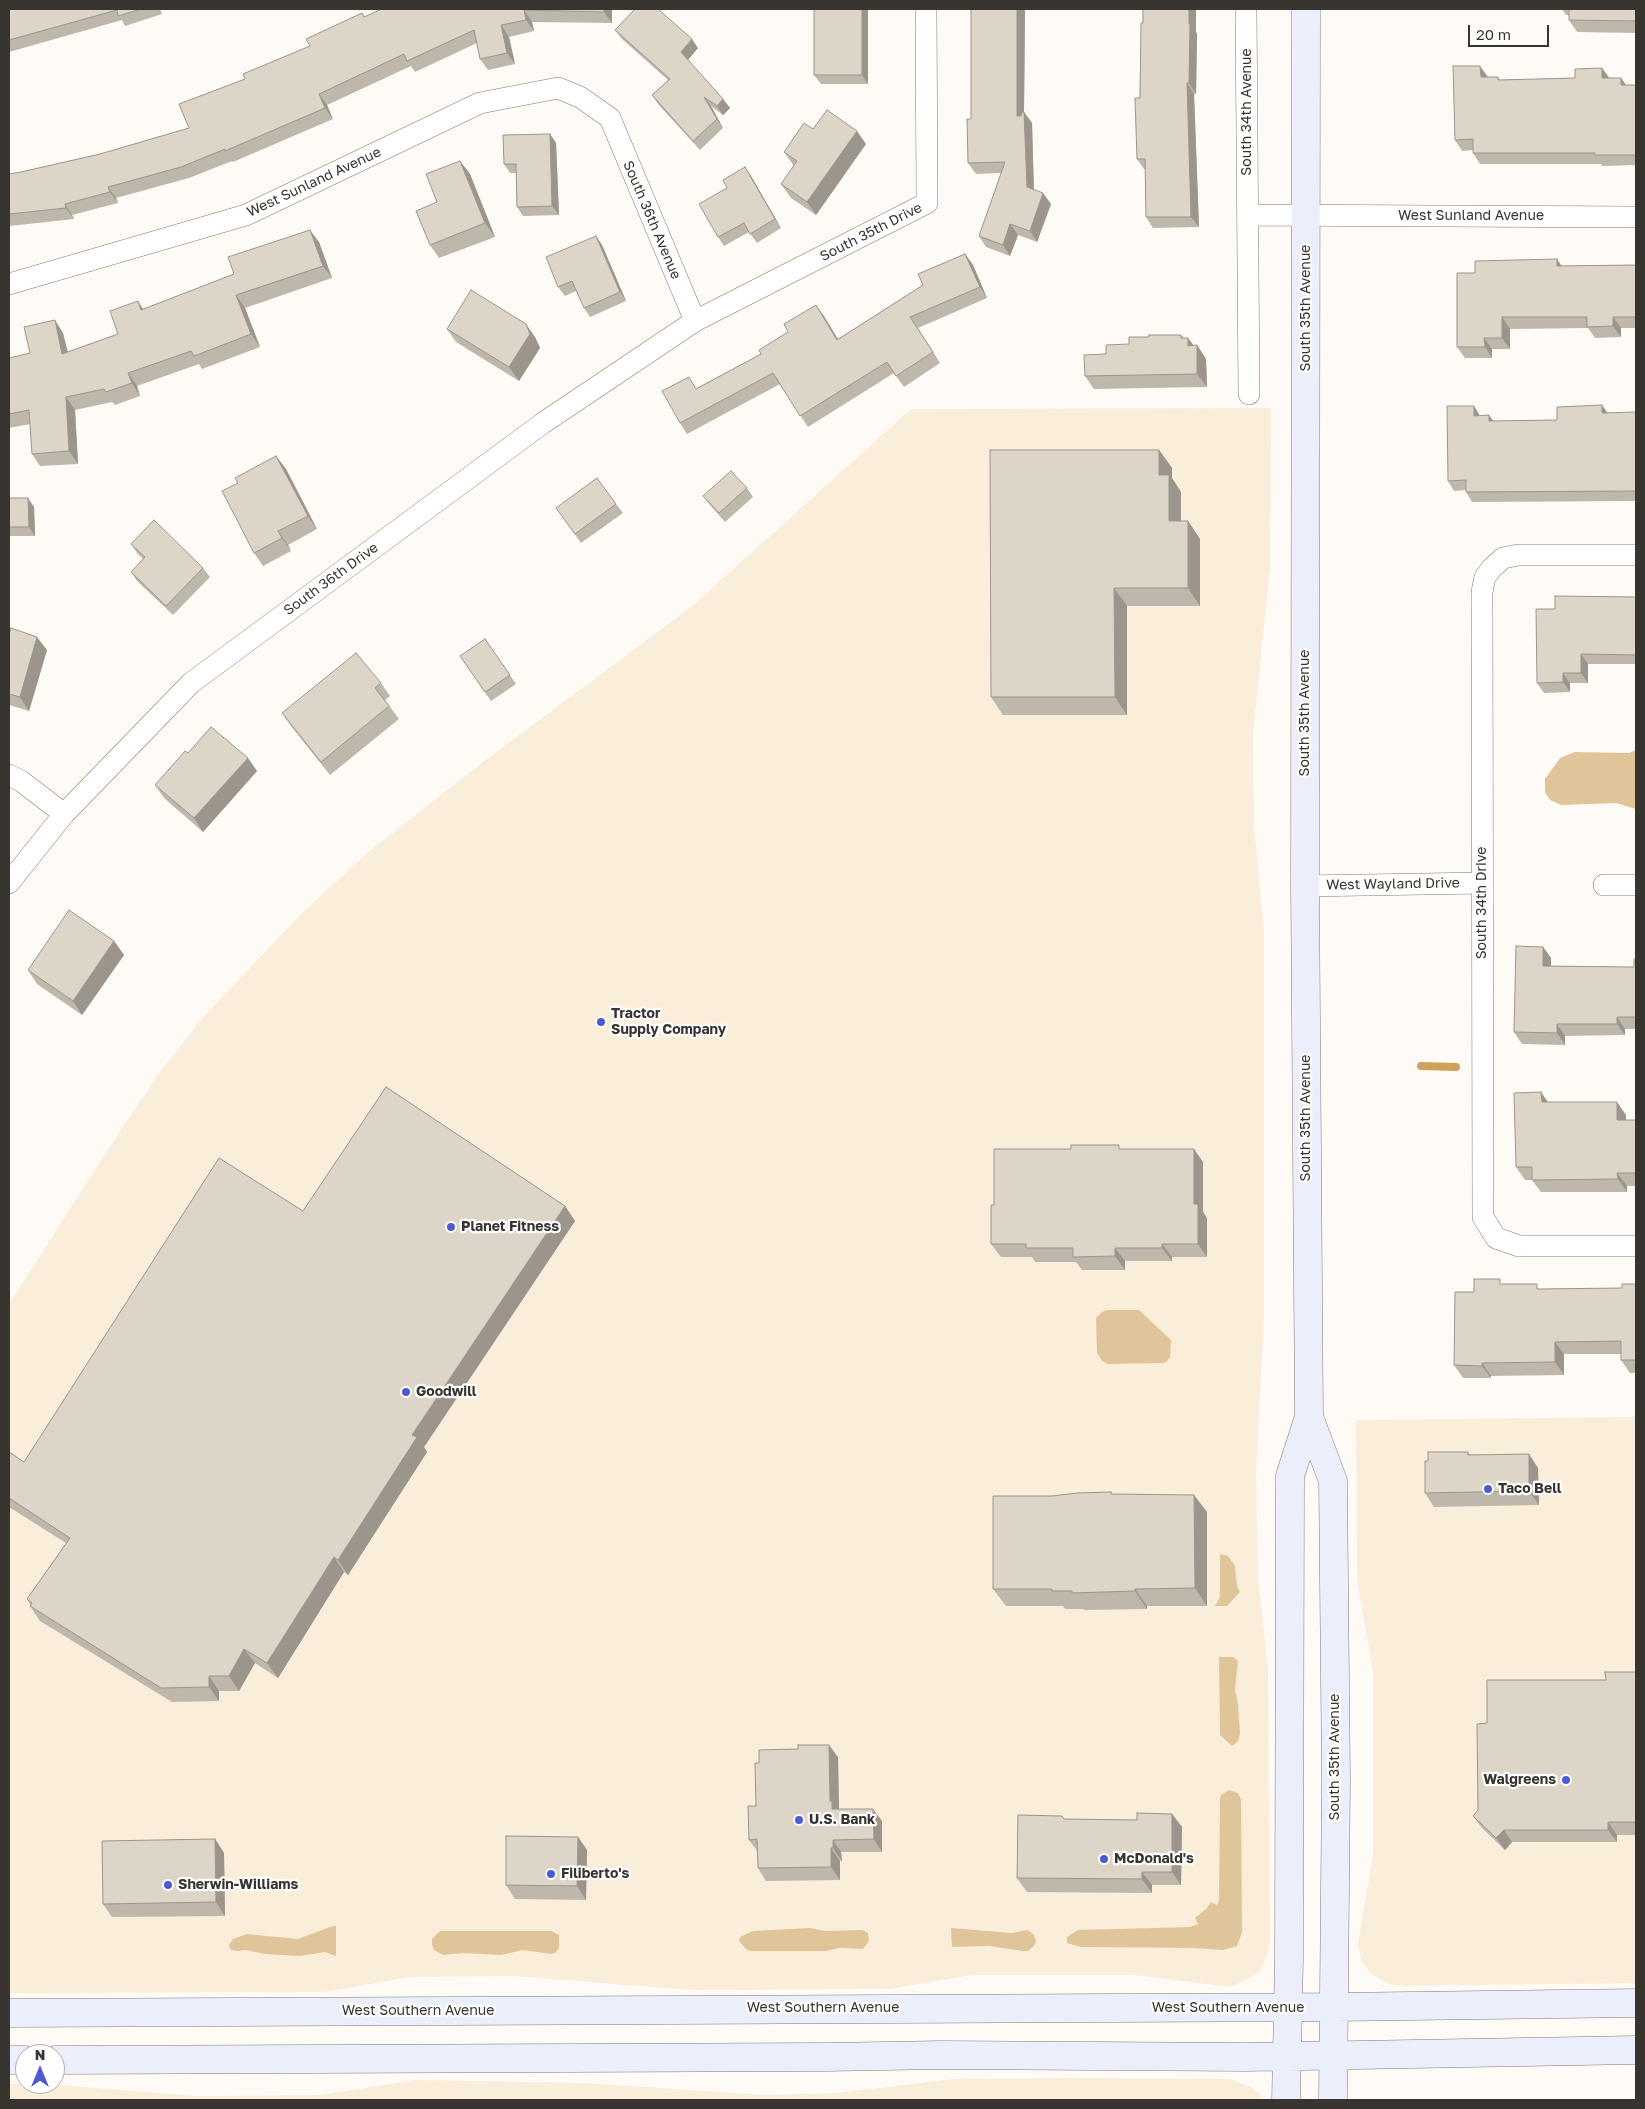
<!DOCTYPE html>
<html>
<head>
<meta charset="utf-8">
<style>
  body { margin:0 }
  #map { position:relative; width:1645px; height:2109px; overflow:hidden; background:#fefbf6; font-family:"Golos Text",sans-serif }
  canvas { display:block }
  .frame { position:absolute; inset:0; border:10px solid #383530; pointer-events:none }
  .north { position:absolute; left:15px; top:2044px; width:50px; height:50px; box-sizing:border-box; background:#fff; border:1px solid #afaeac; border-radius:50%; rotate:0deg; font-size:14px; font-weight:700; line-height:20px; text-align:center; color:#383530 }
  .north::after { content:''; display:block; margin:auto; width:18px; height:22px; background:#4e5ad0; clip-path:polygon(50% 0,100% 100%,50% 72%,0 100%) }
  .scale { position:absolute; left:1468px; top:25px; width:81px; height:22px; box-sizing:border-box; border:2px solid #383530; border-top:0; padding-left:6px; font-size:15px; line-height:18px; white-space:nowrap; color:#383530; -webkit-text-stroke:4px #fff; paint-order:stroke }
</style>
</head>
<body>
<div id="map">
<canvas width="1645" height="2109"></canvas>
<div class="frame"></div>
<div class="north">N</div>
<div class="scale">20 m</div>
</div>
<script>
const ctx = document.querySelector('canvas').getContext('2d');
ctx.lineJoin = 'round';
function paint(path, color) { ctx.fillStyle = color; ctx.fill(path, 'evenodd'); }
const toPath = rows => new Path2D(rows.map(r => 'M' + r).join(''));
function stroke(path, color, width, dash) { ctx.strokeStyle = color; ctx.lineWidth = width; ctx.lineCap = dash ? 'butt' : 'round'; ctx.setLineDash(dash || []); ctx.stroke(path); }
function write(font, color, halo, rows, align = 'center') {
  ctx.font = font + ' "Golos Text",sans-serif'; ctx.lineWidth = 4.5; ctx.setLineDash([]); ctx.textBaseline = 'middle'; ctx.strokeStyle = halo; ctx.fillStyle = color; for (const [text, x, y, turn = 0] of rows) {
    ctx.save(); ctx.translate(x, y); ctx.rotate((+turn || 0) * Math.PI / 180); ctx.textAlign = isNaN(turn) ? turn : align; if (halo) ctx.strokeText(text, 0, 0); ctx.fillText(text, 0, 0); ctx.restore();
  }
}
const built = toPath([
  [1271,408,1270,568,1253,734,1254,825,1264,932,1264,1317,1256,1474,1258,1576,1268,1670,1270,1940,1268,1954,1260,1971,1246,1980,1231,1987,1137,1975,972,1975,889,1989,691,1990,513,1976,409,1977,324,1992,9,1993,9,1304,122,1128,160,1072,205,1015,307,908,371,850,483,762,691,607,911,409],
  [1636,1417,1636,1983,1396,1986,1385,1982,1371,1974,1362,1962,1358,1944,1373,1855,1373,1672,1357,1580,1356,1420],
  [1071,2078,1230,2079,1252,2088,1261,2095,1262,2100,9,2100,9,2084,46,2084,198,2096,320,2095,417,2080,586,2083,764,2095,837,2093,953,2079]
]);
const green = toPath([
  [1636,750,1636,809,1616,803,1561,805,1550,800,1545,792,1545,779,1560,758,1575,752,1629,753],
  [1107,1310,1139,1310,1171,1340,1170,1357,1167,1361,1164,1363,1108,1364,1102,1361,1097,1353,1096,1318,1102,1312],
  [1220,1554,1228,1556,1235,1566,1237,1586,1240,1592,1227,1606,1215,1606,1220,1597],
  [1219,1657,1233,1657,1238,1661,1235,1690,1238,1704,1240,1734,1238,1741,1232,1746,1220,1735],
  [1229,1790,1238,1793,1241,1799,1242,1932,1237,1946,1223,1950,1193,1948,1081,1947,1067,1943,1067,1937,1078,1930,1190,1927,1198,1924,1195,1918,1206,1909,1211,1902,1217,1905,1219,1901,1220,1798,1221,1795],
  [336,1926,336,1956,325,1952,300,1956,265,1954,246,1950,237,1951,231,1950,229,1945,233,1939,247,1934,298,1939,330,1927],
  [810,1928,825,1931,862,1930,868,1933,869,1941,863,1949,839,1948,826,1951,752,1951,747,1950,739,1941,740,1937,753,1931],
  [951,1928,1012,1933,1028,1930,1034,1935,1036,1941,1034,1946,1028,1951,1023,1951,989,1946,952,1947],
  [440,1931,551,1931,559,1935,559,1948,555,1953,551,1954,523,1950,501,1955,463,1953,443,1955,434,1950,432,1945,432,1939]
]);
const stream = toPath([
  [1421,1066,1456,1067]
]);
const street = toPath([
  [1246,9,1249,394],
  [1248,215,1636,217],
  [9,284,246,215,480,103,558,88,580,97,610,118,695,321],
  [1636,555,1518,555,1503,558,1492,568,1485,577,1482,592,1483,1217,1496,1238,1519,1246,1636,1246],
  [9,775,21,781,64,814],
  [9,883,64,814,191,683,543,423,695,321,927,203,926,9],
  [1604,885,1636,885],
  [1305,886,1482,883]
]);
const secondary = toPath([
  [1309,1417,1333,1481,1336,1781,1333,2100],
  [9,2013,1335,2007,1636,2003],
  [9,2060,25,2060],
  [55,2060,827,2057,941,2055,1246,2057,1636,2050],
  [1286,2100,1289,1959,1290,1476,1309,1417,1305,886,1306,9]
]);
const wall = toPath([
  [9,9,160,9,162,14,125,26,122,20,9,52],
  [382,9,612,9,612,23,532,22,534,31,509,37,515,64,488,70,480,59,477,43,415,72,411,66,327,105,333,119,233,162,232,161,189,178,116,198,118,203,72,215,74,219,9,226,9,174,21,172,100,154,189,128,245,79,310,46,362,13,365,17],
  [814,9,868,9,868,84,821,84,814,75],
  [971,9,1025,9,1024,112,1032,123,1034,190,1051,204,1037,242,1018,235,1010,256,986,247,979,236,1001,173,976,174,968,163,971,119],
  [1143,9,1196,9,1196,32,1197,34,1196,94,1194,94,1199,227,1153,228,1146,217,1146,169,1144,169,1137,159],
  [1562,9,1636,9,1636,33,1577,32,1569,20,1569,15,1566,15],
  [615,30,698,48,688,60,723,99,730,108,723,115,711,106,723,128,700,150,658,104,652,95,668,80,622,39],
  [1602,68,1609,78,1621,78,1626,85,1636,85,1636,165,1602,166,1601,164,1480,164,1473,153,1473,150,1462,151,1455,140,1488,77,1498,77,1500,80,1575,78],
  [813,129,866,144,816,215,791,198,781,184,794,166,784,152],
  [550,134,556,143,559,215,523,216,517,207,516,173,510,173,504,164],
  [460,161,470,174,495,237,439,258,430,245,437,202],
  [751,176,781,228,757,243,749,232,724,246,718,237],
  [596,236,602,245,626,301,590,317,584,308,576,291,565,296,558,287],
  [319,242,332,278,245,308,260,347,202,369,199,364,137,386,140,396,115,405,112,402,75,410,78,464,40,466,32,454,30,424,9,428,9,358,30,353,63,333,68,352,118,334,138,301,143,309],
  [965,254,973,265,987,298,918,328,940,363,904,387,894,373,808,427,780,384,687,434,680,423,697,388,761,354,788,332,816,305,838,339,923,285],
  [1636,265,1636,328,1621,328,1621,337,1595,338,1588,328,1510,329,1510,349,1492,349,1492,358,1465,358,1457,347,1475,273,1561,266],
  [447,329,535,337,540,348,519,381,456,342],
  [1181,335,1183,338,1188,338,1194,346,1197,345,1206,359,1207,387,1094,389,1085,376,1106,354,1129,344,1149,337],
  [1474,406,1480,416,1493,421,1557,420,1607,413,1636,412,1636,501,1472,502,1466,492,1466,490,1454,491,1448,481],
  [1159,450,1172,468,1172,478,1181,492,1181,521,1188,521,1200,539,1200,606,1127,606,1127,715,1003,715,991,697],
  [276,456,286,469,317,529,288,545,291,551,263,566,254,553,238,483],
  [747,488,753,497,725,522,710,505,703,496],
  [9,498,34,507,35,536,9,536],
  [616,504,623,513,581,543,556,508],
  [131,544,203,568,210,577,173,615,137,581,131,572,143,559,137,553],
  [1636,597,1636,664,1588,664,1588,683,1570,683,1570,692,1544,693,1537,683,1555,609],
  [9,635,47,650,29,711,9,705],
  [485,639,516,684,491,701,460,656],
  [381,683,390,696,385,700,399,719,330,775,291,726,282,713],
  [188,753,257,771,203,832,164,798,155,785],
  [114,941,124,955,82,1015,37,984,28,970],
  [1543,947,1551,958,1551,966,1634,967,1636,959,1636,1029,1625,1029,1625,1035,1565,1036,1565,1045,1522,1044,1514,1032],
  [1548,1102,1626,1115,1626,1120,1636,1120,1636,1186,1627,1186,1627,1192,1541,1192,1532,1180,1525,1180,1516,1167],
  [1122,1149,1203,1162,1203,1212,1207,1218,1207,1257,1172,1257,1172,1261,1125,1261,1125,1270,1082,1270,1076,1262,1035,1262,1032,1257,1001,1257,991,1244,994,1205],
  [565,1206,575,1221,424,1447,427,1452,348,1575,344,1572,278,1678,255,1663,239,1691,219,1691,219,1701,172,1702,40,1621,30,1606,31,1605,27,1599,66,1543,9,1507,9,1452,24,1462,303,1211],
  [1503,1284,1540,1289,1622,1288,1636,1284,1636,1373,1630,1373,1621,1360,1621,1354,1564,1354,1564,1375,1491,1376,1491,1378,1463,1378,1454,1365,1474,1292],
  [1468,1452,1469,1454,1538,1468,1539,1505,1434,1507,1425,1493,1428,1461],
  [1112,1494,1207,1512,1207,1606,1147,1606,1147,1609,1084,1610,1083,1609,1065,1609,1063,1606,1006,1606,993,1589,1052,1496],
  [1636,1672,1636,1835,1617,1835,1617,1842,1512,1842,1505,1850,1482,1828,1473,1816,1478,1810,1487,1723,1606,1680],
  [838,1757,839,1809,882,1821,882,1852,841,1852,842,1861,840,1861,840,1880,766,1881,758,1868,758,1852,749,1840,756,1806,759,1763],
  [1172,1814,1182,1827,1181,1885,1152,1885,1152,1893,1027,1892,1017,1878,1065,1819,1137,1820],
  [578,1837,587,1850,586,1900,515,1899,506,1885],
  [215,1839,224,1853,225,1916,112,1917,103,1904]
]);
const shadedWall = toPath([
  [604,9,612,9,612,23,604,12],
  [862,9,868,9,868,84,862,75],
  [1017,9,1025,9,1024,112,1032,123,1034,198,1027,187,1017,116],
  [1189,9,1196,9,1196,32,1197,34,1196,94,1189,83],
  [524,10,532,22,534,31,526,20],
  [501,25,509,37,515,64,507,53],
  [692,39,698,48,687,61,681,52],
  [1480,66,1488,77,1488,88,1481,77],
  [1602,68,1610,79,1602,78],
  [1621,78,1628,88,1621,85],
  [1187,83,1194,94,1199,227,1191,217],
  [319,94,327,105,333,119,325,108],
  [704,97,711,106,723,128,717,119],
  [723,99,730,108,723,115,717,106],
  [857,131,866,144,816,215,807,202],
  [550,134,556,143,559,215,552,206],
  [460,161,470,174,495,237,485,223],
  [745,167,751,176,781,228,775,219],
  [108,187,116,198,118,203,110,192],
  [1043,193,1051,204,1037,242,1030,231],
  [65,204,72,215,74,219,66,208],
  [1010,224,1018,235,1010,256,1003,245],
  [310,230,319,242,332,278,323,266],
  [596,236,602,245,626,301,620,292],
  [965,254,973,265,987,298,980,287],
  [1557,259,1565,271,1557,266],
  [236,295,245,308,260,347,251,334],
  [138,301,146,314,141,310],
  [816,305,824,316,845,351,837,340],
  [1502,317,1510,329,1510,349,1502,338],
  [1613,317,1621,328,1621,337,1613,326],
  [55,320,63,333,71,367,62,354],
  [526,324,535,337,540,348,519,381,509,367],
  [1181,335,1188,345,1188,338,1197,350,1197,345,1206,359,1207,387,1197,374,1181,338],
  [1484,338,1492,349,1492,358,1485,347],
  [128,373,137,386,140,396,132,383],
  [66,397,75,410,78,464,69,451],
  [1602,405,1609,415,1602,413],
  [1474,406,1480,416,1474,416],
  [1489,415,1496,425,1489,421],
  [1159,450,1172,468,1172,478,1181,492,1181,539,1169,521,1159,475],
  [276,456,286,469,317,529,308,516],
  [28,498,34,507,35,536,29,527],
  [1188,521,1200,539,1200,606,1188,588],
  [278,531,288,545,291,551,282,538],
  [1114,588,1127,606,1127,715,1115,697],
  [37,637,47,650,29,711,20,697],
  [1581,654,1588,664,1588,683,1581,673],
  [1563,673,1570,683,1570,692,1563,682],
  [248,758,257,771,203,832,194,818],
  [114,941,124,955,82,1015,73,1001],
  [1543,947,1551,958,1551,978,1543,966],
  [1617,1017,1625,1029,1625,1035,1617,1024],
  [1557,1024,1565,1036,1565,1045,1557,1033],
  [1541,1092,1550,1105,1542,1102],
  [1617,1102,1626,1115,1626,1133,1617,1120],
  [1194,1149,1203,1162,1203,1212,1207,1218,1207,1257,1198,1244,1194,1204],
  [1617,1173,1627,1186,1627,1192,1618,1179],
  [565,1206,575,1221,424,1447,427,1452,348,1575,338,1560,412,1435],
  [1162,1244,1172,1257,1172,1261,1162,1248],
  [1115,1248,1125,1261,1125,1270,1115,1256],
  [1555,1342,1564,1354,1564,1375,1555,1362],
  [1482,1363,1491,1376,1491,1378,1482,1366],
  [1529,1454,1538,1468,1539,1505,1529,1491],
  [1194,1495,1207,1512,1207,1606,1195,1588],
  [334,1557,344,1572,278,1678,267,1663],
  [1135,1589,1147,1606,1147,1609,1135,1591],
  [244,1649,255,1663,239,1691,229,1676],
  [209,1676,219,1691,219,1701,209,1687],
  [829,1745,838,1757,839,1810,832,1809,830,1801],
  [873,1809,882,1821,882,1852,874,1839],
  [1172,1814,1182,1827,1181,1885,1172,1872],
  [1608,1822,1617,1835,1617,1842,1608,1830],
  [1504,1830,1512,1842,1505,1850,1496,1838],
  [578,1837,587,1850,586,1900,577,1886],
  [215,1839,224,1853,225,1916,216,1902],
  [833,1840,841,1852,842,1861,833,1848],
  [831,1848,840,1861,840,1880,831,1867],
  [1142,1872,1152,1885,1152,1893,1142,1879]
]);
const building = toPath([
  [9,9,141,9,118,16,117,10,9,40,9,9],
  [382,9,604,9,604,12,524,10,526,20,501,25,507,53,480,59,474,30,407,61,404,54,319,94,325,108,225,151,225,149,181,167,108,187,110,192,65,204,66,208,9,214,9,174,21,172,100,154,189,128,179,104,245,79,243,74,310,46,306,39,362,13,364,17,382,9],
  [635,9,658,9,692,39,681,52,723,99,717,106,704,97,717,119,693,141,652,95,670,79,615,30,635,9],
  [814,9,862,9,862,75,814,75,814,9],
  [971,9,1017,9,1017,116,1021,116,1022,112,1024,112,1027,187,1043,193,1030,231,1010,224,1003,245,979,236,1005,162,968,163,967,119,971,119,971,9],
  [1143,9,1189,9,1189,24,1190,24,1189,83,1187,83,1191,217,1146,217,1145,159,1137,159,1135,98,1140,98,1141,23,1143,23,1143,9],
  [1569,9,1636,9,1636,21,1569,20,1569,9],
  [1453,66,1480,66,1481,77,1498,77,1498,80,1575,78,1575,69,1602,68,1602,78,1621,78,1621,85,1636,85,1636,155,1595,155,1595,153,1473,153,1473,139,1455,140,1453,66],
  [827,110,857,131,807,202,781,184,797,161,784,152,804,123,813,129,827,110],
  [550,134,552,206,517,207,516,164,504,164,503,135,550,134],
  [460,161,485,223,430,245,416,211,437,202,426,174,460,161],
  [745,167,775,219,750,234,744,223,718,237,699,204,727,188,723,180,745,167],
  [310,230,323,266,236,295,251,334,194,356,191,351,128,373,132,383,106,392,104,389,66,397,69,451,32,454,29,410,9,414,9,358,30,353,24,327,55,320,62,354,118,334,110,311,138,301,141,310,234,274,228,257,310,230],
  [596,236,620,292,584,308,572,281,558,287,546,257,596,236],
  [965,254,980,287,910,317,933,352,896,376,887,362,800,416,773,373,680,423,662,391,689,377,696,389,761,354,759,350,788,332,784,324,816,305,837,340,923,285,918,274,965,254],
  [1557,259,1557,266,1636,265,1636,317,1613,317,1613,326,1587,327,1587,317,1502,317,1502,338,1484,338,1485,347,1457,347,1457,273,1475,273,1475,261,1557,259],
  [471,290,526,324,530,334,509,367,447,329,471,290],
  [1149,335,1181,335,1181,338,1188,338,1188,346,1197,345,1197,374,1085,376,1084,355,1106,354,1106,345,1129,344,1129,337,1149,337,1149,335],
  [1602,405,1602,413,1636,412,1636,491,1466,492,1466,480,1448,481,1447,406,1474,406,1474,416,1489,415,1489,421,1557,420,1557,407,1602,405],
  [990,450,1159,450,1159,475,1169,475,1169,521,1188,521,1188,588,1114,588,1115,697,991,697,990,450],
  [276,456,308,516,278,531,282,538,254,553,222,491,238,483,235,478,276,456],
  [731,471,747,488,719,513,703,496,731,471],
  [597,478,616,504,575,534,556,508,597,478],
  [9,498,28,498,29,527,9,527,9,498],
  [154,520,203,568,166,606,131,572,145,557,131,544,154,520],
  [1555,596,1636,597,1636,655,1581,654,1581,673,1563,673,1563,682,1537,683,1536,609,1555,609,1555,596],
  [11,628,37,637,20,697,9,694,9,635,11,628],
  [485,639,510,675,485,692,460,656,485,639],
  [356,653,381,683,375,688,389,706,321,762,282,713,356,653],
  [211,727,248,758,194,818,155,785,185,751,188,753,211,727],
  [69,910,114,941,73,1001,28,970,69,910],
  [1516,946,1543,947,1543,966,1634,967,1634,959,1636,959,1636,1017,1617,1017,1617,1024,1557,1024,1557,1033,1514,1032,1516,946],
  [386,1087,565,1206,412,1435,417,1437,338,1560,334,1557,267,1663,244,1649,229,1676,209,1676,209,1687,161,1688,30,1606,32,1603,27,1599,70,1538,9,1498,9,1452,24,1462,219,1158,303,1211,386,1087],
  [1541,1092,1542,1102,1617,1102,1617,1120,1636,1120,1636,1173,1617,1173,1618,1179,1532,1180,1532,1167,1516,1167,1514,1093,1541,1092],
  [1071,1145,1119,1145,1119,1149,1194,1149,1194,1204,1198,1204,1198,1244,1162,1244,1162,1248,1115,1248,1115,1256,1073,1257,1073,1248,1026,1248,1026,1244,991,1244,991,1205,994,1205,994,1149,1071,1149,1071,1145],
  [1474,1279,1500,1279,1500,1284,1537,1284,1537,1289,1622,1288,1622,1284,1636,1284,1636,1360,1621,1360,1621,1341,1555,1342,1555,1362,1482,1363,1482,1366,1454,1365,1455,1292,1474,1292,1474,1279],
  [1428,1452,1468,1452,1468,1455,1529,1454,1529,1491,1425,1493,1425,1461,1428,1461,1428,1452],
  [1111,1492,1111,1494,1194,1495,1195,1588,1135,1589,1135,1591,1072,1593,1072,1591,1052,1591,1052,1589,993,1589,993,1496,1052,1496,1077,1493,1111,1492],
  [1605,1672,1636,1672,1636,1822,1608,1822,1608,1830,1504,1830,1496,1838,1473,1816,1478,1810,1477,1724,1487,1723,1487,1680,1606,1680,1605,1672],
  [798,1745,829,1745,830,1801,832,1801,832,1809,873,1809,874,1839,833,1840,833,1848,831,1848,831,1867,758,1868,757,1839,749,1840,748,1806,756,1806,755,1763,759,1763,759,1750,798,1749,798,1745],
  [1137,1813,1172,1814,1172,1872,1142,1872,1142,1879,1017,1878,1018,1815,1062,1816,1064,1819,1137,1820,1137,1813],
  [506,1836,578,1837,577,1886,506,1885,506,1836],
  [215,1839,216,1902,103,1904,102,1841,215,1839]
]);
const markers = [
  [601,1022,5,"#4e5ad0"],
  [451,1227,5,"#4e5ad0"],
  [406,1392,5,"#4e5ad0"],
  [1488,1489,5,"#4e5ad0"],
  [1566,1780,5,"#4e5ad0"],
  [799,1820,5,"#4e5ad0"],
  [1104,1859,5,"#4e5ad0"],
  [551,1874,5,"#4e5ad0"],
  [168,1885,5,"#4e5ad0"]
];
const streetNames = [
  ["South 34th Avenue",1247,112,-90],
  ["West Sunland Avenue",314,182,-25],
  ["West Sunland Avenue",1471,216],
  ["South 36th Avenue",652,220,67],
  ["South 35th Drive",871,232,-27],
  ["South 35th Avenue",1306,308,-90],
  ["South 36th Drive",331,579,-36],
  ["South 35th Avenue",1305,713,-90],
  ["West Wayland Drive",1393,884,-1],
  ["South 34th Drive",1482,903,-90],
  ["South 35th Avenue",1306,1118,-90],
  ["South 35th Avenue",1335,1757,-90],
  ["West Southern Avenue",823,2008],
  ["West Southern Avenue",1228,2008],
  ["West Southern Avenue",418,2011]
];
const poiNames = [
  ["Tractor",611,1014],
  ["Supply Company",611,1030],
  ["Planet Fitness",461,1227],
  ["Goodwill",416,1392],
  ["Taco Bell",1498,1489],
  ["Walgreens",1556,1780,"right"],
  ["U.S. Bank",809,1820],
  ["McDonald's",1114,1859],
  ["Filiberto's",561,1874],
  ["Sherwin-Williams",178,1885]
];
paint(built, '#faeeda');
paint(green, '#e1c59a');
stroke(stream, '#cca25d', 8);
stroke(street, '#827a6f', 22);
stroke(secondary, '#827a6f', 29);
stroke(street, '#fff', 21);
stroke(secondary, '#ebeefb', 28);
paint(wall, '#beb7ac');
paint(shadedWall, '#9b958c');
paint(building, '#ddd5c8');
stroke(building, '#9b958c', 1);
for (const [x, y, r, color] of markers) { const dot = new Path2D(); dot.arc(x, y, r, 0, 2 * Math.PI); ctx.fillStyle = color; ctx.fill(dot); stroke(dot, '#fff', 2); }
write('14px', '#383530', '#fff', streetNames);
write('bold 14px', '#383530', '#fff', poiNames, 'left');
</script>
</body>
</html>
